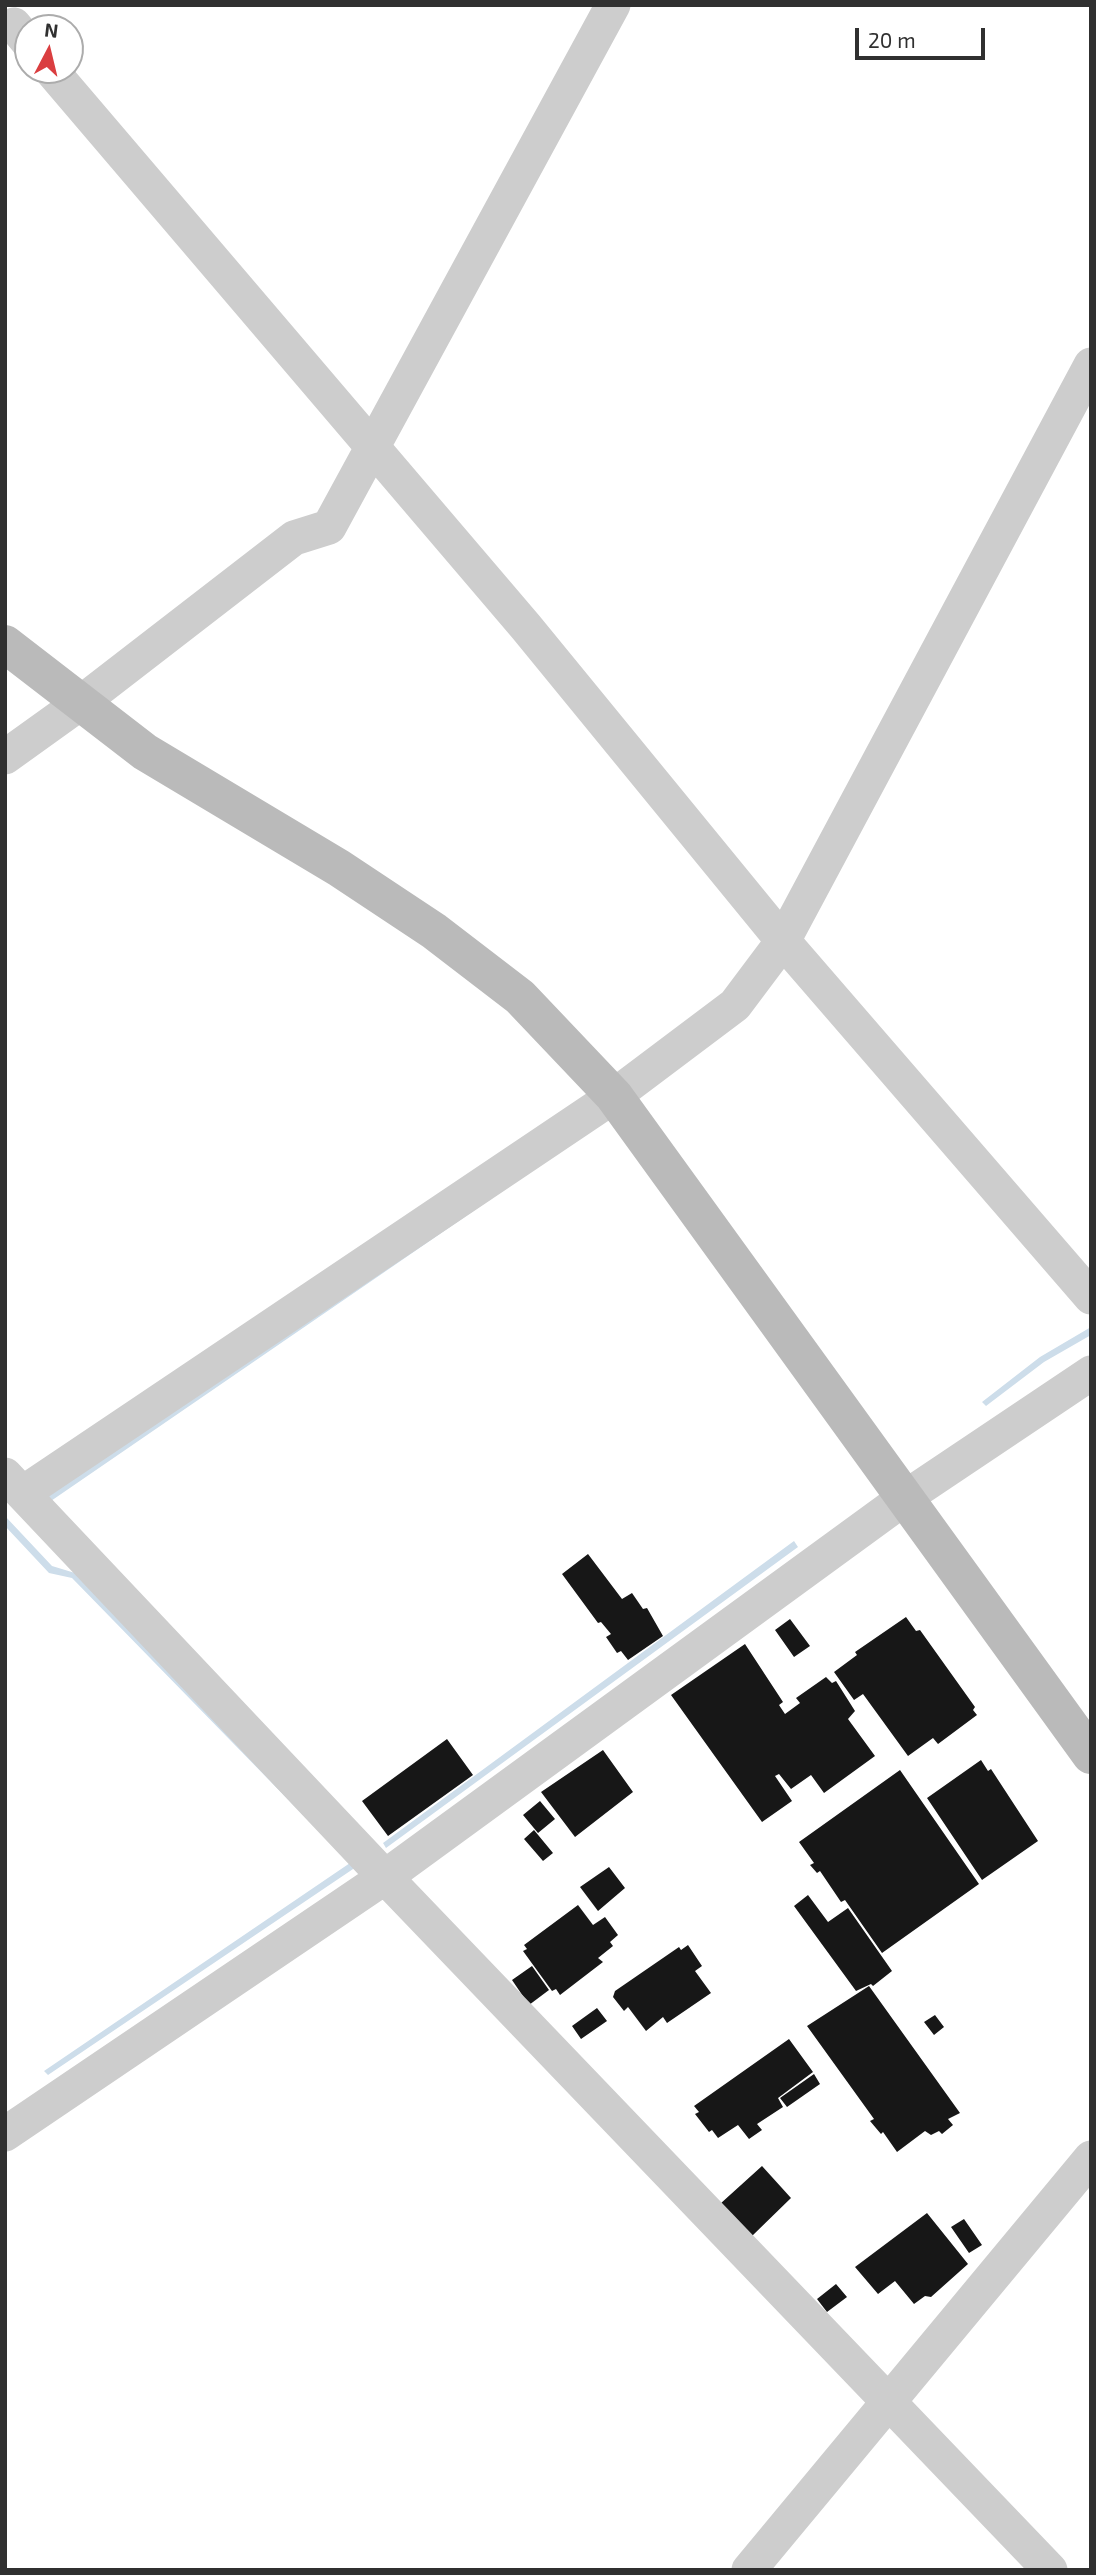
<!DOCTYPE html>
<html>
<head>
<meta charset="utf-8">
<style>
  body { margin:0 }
  #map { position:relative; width:1096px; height:2575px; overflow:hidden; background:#fff; font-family:"Exo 2",sans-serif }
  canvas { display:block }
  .frame { position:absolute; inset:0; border:7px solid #303030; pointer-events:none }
  .north { position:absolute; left:14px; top:14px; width:70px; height:70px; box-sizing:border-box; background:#fff; border:2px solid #acacac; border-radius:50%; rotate:7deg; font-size:19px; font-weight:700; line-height:28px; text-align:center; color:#303030 }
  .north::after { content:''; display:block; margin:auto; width:24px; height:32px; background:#da3e40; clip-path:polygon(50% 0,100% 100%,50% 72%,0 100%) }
  .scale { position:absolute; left:855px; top:28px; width:130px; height:32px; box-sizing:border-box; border:4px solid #303030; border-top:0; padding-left:9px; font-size:21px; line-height:24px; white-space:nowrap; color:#303030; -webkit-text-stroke:5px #fff; paint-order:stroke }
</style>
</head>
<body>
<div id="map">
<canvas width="1096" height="2575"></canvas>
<div class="frame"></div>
<div class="north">N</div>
<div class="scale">20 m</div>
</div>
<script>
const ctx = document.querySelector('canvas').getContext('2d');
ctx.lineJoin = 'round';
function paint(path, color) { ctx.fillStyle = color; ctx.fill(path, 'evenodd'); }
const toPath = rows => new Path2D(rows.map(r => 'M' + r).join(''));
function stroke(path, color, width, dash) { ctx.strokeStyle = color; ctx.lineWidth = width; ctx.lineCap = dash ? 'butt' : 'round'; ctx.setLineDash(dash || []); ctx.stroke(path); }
const water = toPath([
  [587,1133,48,1503,44,1498],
  [1091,1327,1091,1335,1044,1362,986,1406,982,1402,1040,1357],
  [5,1516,52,1566,75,1573,359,1865,48,2075,44,2071,350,1863,72,1578,49,1573,5,1526],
  [794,1541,798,1547,386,1848,383,1843]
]);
const building = toPath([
  [588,1554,622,1599,632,1593,643,1609,647,1608,663,1636,628,1660,621,1651,617,1653,606,1637,611,1634,601,1622,598,1623,562,1574],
  [906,1617,916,1631,920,1630,975,1707,973,1710,977,1715,938,1744,933,1738,908,1756,863,1694,854,1700,834,1672,857,1655,855,1652],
  [790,1619,810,1646,794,1657,775,1630],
  [745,1644,783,1702,779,1705,785,1714,800,1703,796,1698,826,1677,832,1683,836,1681,855,1711,848,1719,875,1756,824,1793,811,1775,791,1789,779,1774,775,1776,792,1801,762,1822,671,1695],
  [447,1739,473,1775,388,1836,362,1801],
  [603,1750,633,1792,575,1837,541,1792],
  [981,1760,988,1771,991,1769,1038,1841,982,1880,927,1798],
  [900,1770,979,1884,882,1953,845,1900,841,1902,820,1871,817,1873,810,1865,814,1863,799,1842],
  [540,1801,555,1819,538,1833,523,1815],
  [534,1830,553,1853,543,1861,524,1839],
  [609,1867,625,1888,598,1911,580,1887],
  [808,1895,828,1922,848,1908,892,1971,873,1986,871,1984,856,1991,794,1906],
  [578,1905,593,1925,605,1917,618,1935,610,1942,613,1946,598,1958,603,1962,560,1995,556,1989,552,1991,523,1951,527,1949,524,1945],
  [688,1945,702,1966,695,1971,711,1993,667,2023,663,2017,646,2031,628,2007,624,2011,613,1997,615,1991,679,1947,681,1950],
  [532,1966,549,1990,529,2005,512,1980],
  [869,1986,960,2113,948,2119,953,2125,942,2134,939,2131,931,2135,925,2131,897,2152,883,2132,881,2134,870,2121,874,2119,807,2026],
  [597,2008,607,2021,581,2039,572,2026],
  [935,2015,944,2027,934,2035,924,2022],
  [789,2039,813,2072,778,2098,783,2107,757,2124,762,2130,749,2139,738,2125,718,2138,712,2130,709,2132,695,2114,699,2112,694,2106],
  [814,2074,820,2084,787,2107,780,2098],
  [762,2166,791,2198,752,2236,720,2204],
  [927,2213,968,2264,931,2297,925,2296,914,2304,895,2281,878,2294,855,2267],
  [964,2219,982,2245,969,2253,951,2227],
  [836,2284,847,2297,827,2312,817,2299]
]);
const street = toPath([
  [14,25,28,42],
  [51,70,526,627,783,941,1091,1297],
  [5,757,83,701,294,538,329,527,613,5],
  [5,1475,385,1877,1050,2570],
  [23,1493,614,1096,735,1005,783,941,1091,365],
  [5,2134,385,1877,906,1497,1091,1373],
  [749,2570,1091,2158]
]);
const secondary = toPath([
  [5,644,145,752,339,868,434,931,520,997,614,1096,1091,1755]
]);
paint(water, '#cdddea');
paint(building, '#171717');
stroke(street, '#cdcdcd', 35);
stroke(secondary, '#bababa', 38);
</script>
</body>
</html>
